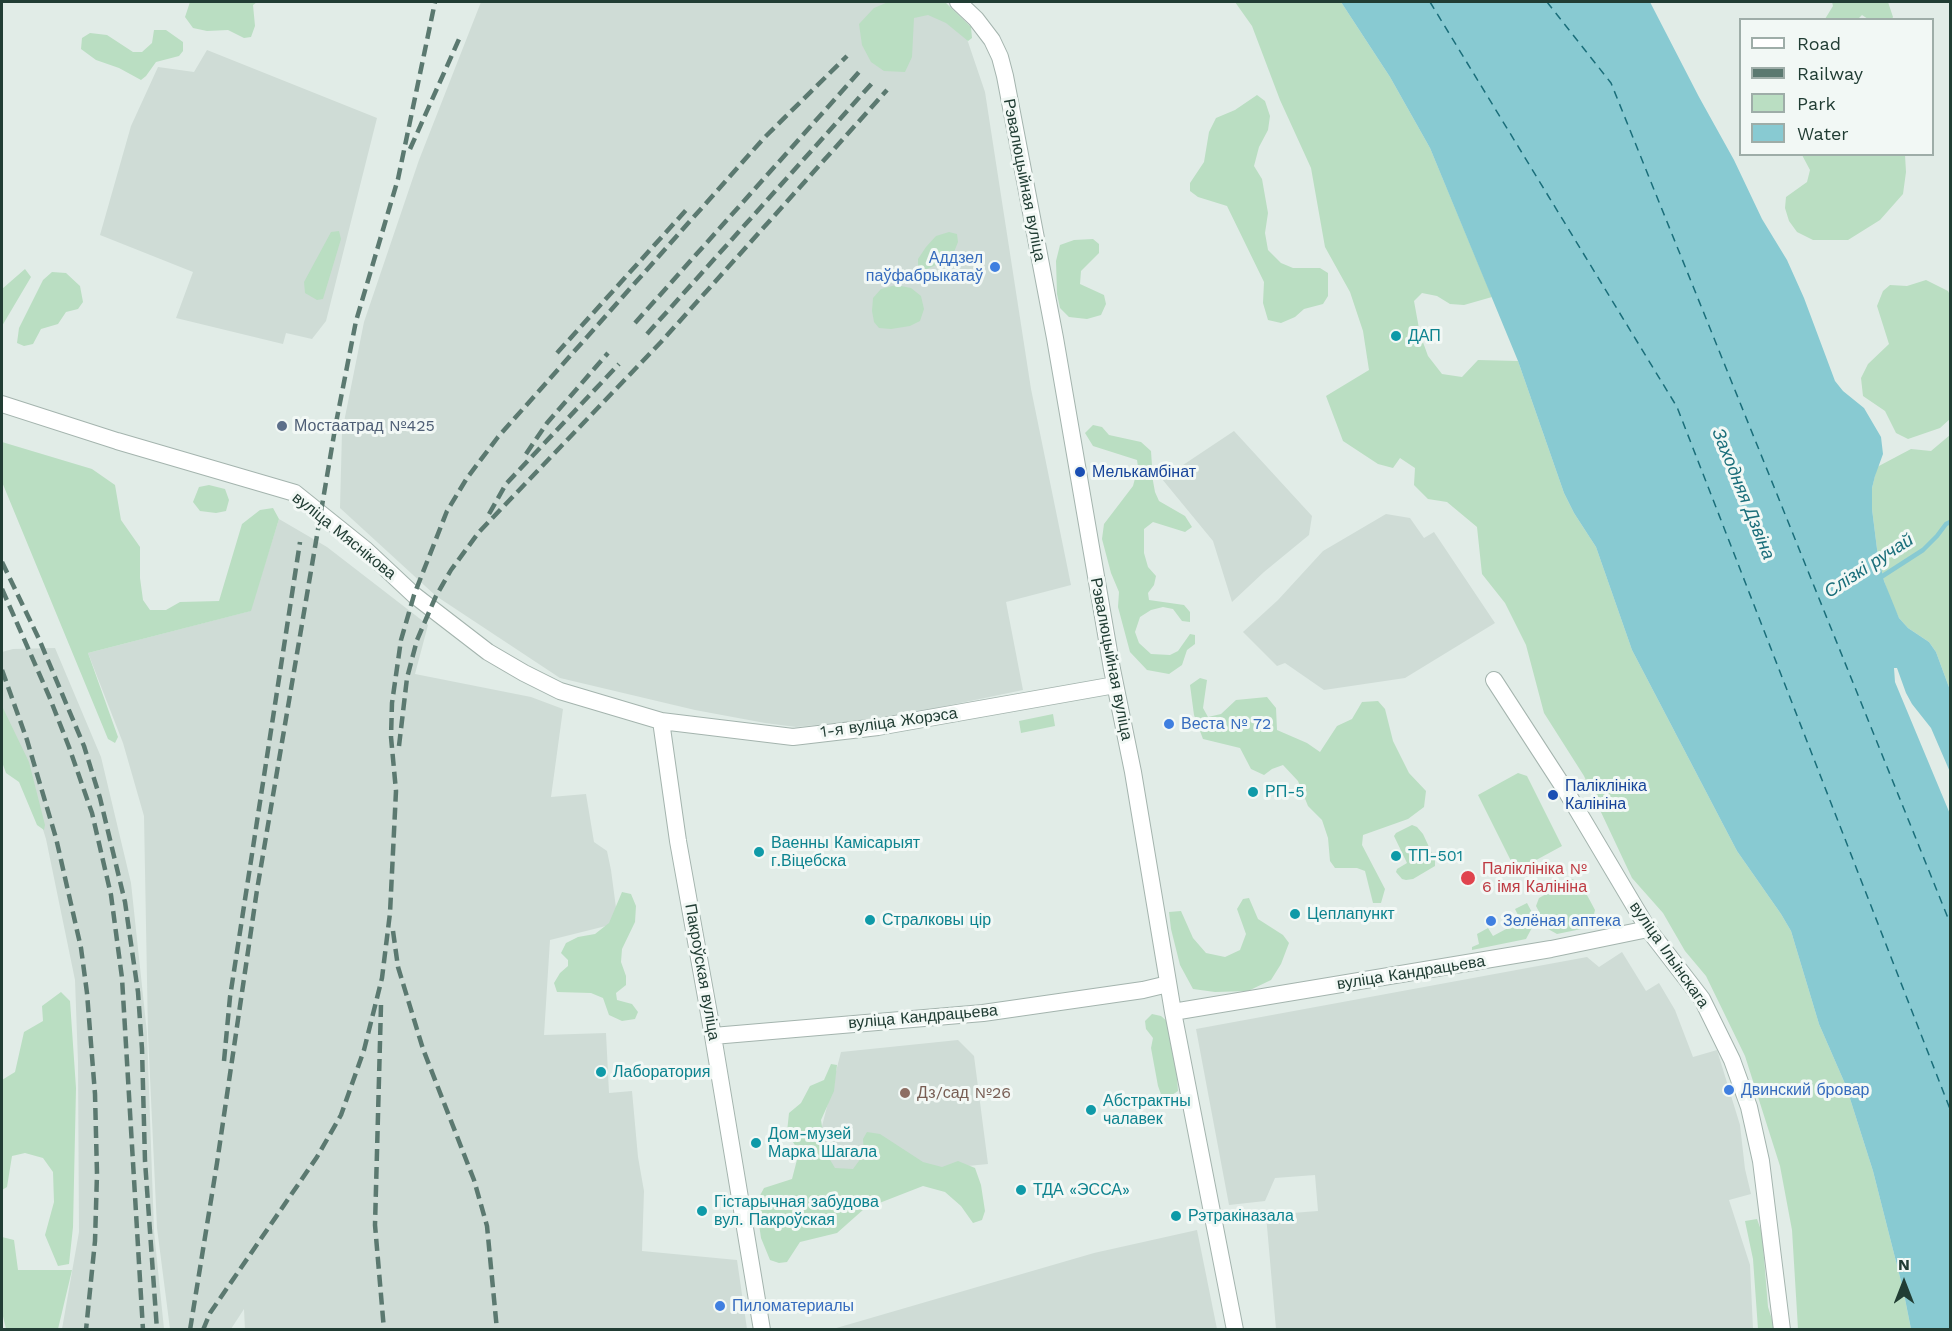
<!DOCTYPE html>
<html>
<head>
<meta charset="utf-8">
<style>
  body { margin:0 }
  #map { position:relative; width:1952px; height:1331px; overflow:hidden; background:#e1ece7; font-family:"Work Sans",sans-serif }
  canvas { display:block }
  .frame { position:absolute; inset:0; border:3px solid #213d34; pointer-events:none }
  .legend { position:absolute; left:1739px; top:18px; width:195px; height:138px; box-sizing:border-box; background:#f2f8f5; border:2px solid #9eada8; margin:0; padding:8px 10px; list-style:none; font-size:18px; color:#213d34 }
  .legend li { display:flex; align-items:center; gap:12px; height:30px }
  .legend b { width:30px; border:2px solid #9eada8 }
  .north { position:absolute; left:1874px; top:1253px; width:60px; height:60px; -webkit-text-stroke:4px #f2f8f5; paint-order:stroke; rotate:0deg; font-size:16px; font-weight:700; line-height:24px; text-align:center; color:#213d34 }
  .north::after { content:''; display:block; margin:auto; width:21px; height:27px; background:#213d34; clip-path:polygon(50% 0,100% 100%,50% 72%,0 100%) }
</style>
</head>
<body>
<div id="map">
<canvas width="1952" height="1331"></canvas>
<div class="frame"></div>
<ul class="legend">
<li><b style="height:8px;background:#fff"></b>Road</li>
<li><b style="height:8px;background:#5b7970"></b>Railway</li>
<li><b style="height:16px;background:#badec2"></b>Park</li>
<li><b style="height:16px;background:#88cad2"></b>Water</li>
</ul>
<div class="north">N</div>
</div>
<script>
const ctx = document.querySelector('canvas').getContext('2d');
ctx.lineJoin = 'round';
function paint(path, color) { ctx.fillStyle = color; ctx.fill(path, 'evenodd'); }
const toPath = rows => new Path2D(rows.map(r => 'M' + r).join(''));
function stroke(path, color, width, dash) { ctx.strokeStyle = color; ctx.lineWidth = width; ctx.lineCap = dash ? 'butt' : 'round'; ctx.setLineDash(dash || []); ctx.stroke(path); }
function write(font, color, halo, rows, align = 'center') {
  ctx.font = font + ' "Work Sans",sans-serif'; ctx.lineWidth = 6; ctx.setLineDash([]); ctx.textBaseline = 'middle'; ctx.strokeStyle = halo; ctx.fillStyle = color; for (const [text, x, y, turn = 0] of rows) {
    ctx.save(); ctx.translate(x, y); ctx.rotate((+turn || 0) * Math.PI / 180); ctx.textAlign = isNaN(turn) ? turn : align; if (halo) ctx.strokeText(text, 0, 0); ctx.fillText(text, 0, 0); ctx.restore();
  }
}
const built = toPath([
  [481,2,921,2,967,39,985,92,1031,389,1071,585,1006,602,1023,690,893,717,796,727,765,723,695,710,560,678,436,596,340,508,342,432,364,322,419,160],
  [207,50,377,118,326,321,312,339,286,333,283,344,176,318,193,272,100,235,131,126,158,67,194,72],
  [1234,431,1312,516,1309,535,1264,572,1232,602,1213,541,1162,479],
  [1386,514,1410,518,1424,538,1434,532,1495,623,1405,678,1324,690,1285,663,1277,666,1243,632,1278,600,1323,551],
  [279,519,327,547,428,625,415,674,531,697,563,709,551,797,586,794,594,842,607,851,611,870,618,923,550,940,544,1035,606,1033,609,1093,632,1091,638,1157,644,1191,642,1251,737,1260,747,1329,245,1330,244,1309,231,1329,170,1329,157,1228,148,1034,144,816,123,743,88,653,250,611],
  [55,648,101,757,131,883,147,1033,154,1231,164,1329,62,1329,79,1232,78,1062,75,980,46,839,15,741,2,707,2,652,13,649],
  [1622,952,1646,991,1659,983,1675,1010,1693,1057,1717,1050,1740,1125,1745,1169,1751,1194,1729,1200,1750,1265,1753,1329,1276,1329,1266,1215,1318,1211,1315,1175,1275,1178,1265,1201,1229,1205,1196,1029,1587,957,1599,967],
  [958,1040,974,1056,988,1164,816,1181,821,1130,841,1052],
  [1197,1230,1217,1329,833,1329,1094,1253]
]);
const green = toPath([
  [190,2,257,2,253,5,255,26,251,37,244,38,228,30,207,31,193,28,185,17],
  [888,2,945,2,971,27,972,38,968,41,946,23,928,15,914,18,912,57,905,72,884,71,871,62,862,45,859,24,874,8],
  [1235,2,1341,2,1390,77,1430,148,1492,297,1464,305,1450,304,1437,296,1422,293,1414,301,1420,334,1428,356,1442,374,1462,377,1478,360,1518,361,1564,493,1574,513,1596,547,1632,650,1737,851,1781,914,1791,931,1819,1024,1846,1086,1873,1171,1903,1289,1911,1329,1798,1329,1792,1230,1780,1166,1745,1056,1706,976,1685,951,1663,913,1632,878,1584,776,1544,713,1526,645,1505,603,1482,574,1477,527,1447,502,1428,499,1414,485,1415,468,1400,458,1393,468,1378,464,1343,441,1326,396,1369,370,1363,331,1350,292,1325,247,1311,168,1280,100,1252,26],
  [1832,2,1888,2,1893,17,1892,19,1868,19,1862,15,1858,19,1825,19,1833,6],
  [154,30,166,30,183,42,183,51,179,56,156,62,146,76,141,80,119,68,96,60,81,49,82,38,90,33,107,35,133,52,142,52,152,43],
  [1257,95,1265,101,1270,116,1268,130,1259,147,1254,166,1262,179,1268,213,1265,233,1268,250,1281,263,1293,268,1320,268,1328,273,1328,296,1323,304,1304,309,1295,317,1281,323,1268,320,1263,303,1264,282,1227,206,1198,197,1190,191,1190,183,1204,162,1209,132,1216,118,1235,110],
  [1802,155,1905,155,1906,172,1903,194,1880,220,1848,240,1813,240,1797,232,1789,221,1785,208,1786,197,1807,182,1810,170],
  [339,231,341,239,323,299,317,300,305,293,304,282,331,232],
  [949,232,957,234,958,242,954,252,943,262,927,269,918,271,918,259,926,247,936,236],
  [1093,239,1099,244,1099,253,1081,271,1080,284,1104,295,1106,304,1101,315,1087,319,1069,317,1060,308,1057,294,1056,261,1060,245,1074,240],
  [25,269,31,277,2,326,2,289],
  [52,272,66,273,80,286,83,302,78,309,66,312,58,324,41,329,33,344,24,346,17,343,19,328,43,280],
  [1926,280,1948,291,1950,295,1950,419,1940,428,1908,439,1896,433,1885,411,1863,396,1861,378,1868,364,1889,344,1877,306,1883,291,1890,285,1907,286],
  [896,285,911,288,921,296,924,309,920,321,910,326,891,329,879,328,874,322,872,311,873,298,881,289],
  [1093,425,1102,427,1109,435,1141,442,1151,451,1153,481,1155,492,1159,501,1185,516,1192,527,1185,532,1153,522,1144,529,1144,553,1148,567,1156,576,1154,585,1148,593,1149,600,1184,605,1190,612,1190,622,1182,621,1173,609,1163,607,1151,610,1140,617,1135,632,1139,643,1151,654,1170,655,1178,651,1190,634,1195,635,1195,644,1187,650,1182,665,1169,674,1147,670,1130,652,1118,607,1119,592,1111,573,1102,539,1104,524,1133,486,1138,467,1137,460,1093,446,1085,433],
  [1950,435,1950,690,1936,652,1929,642,1908,628,1899,618,1892,604,1884,581,1877,549,1872,509,1872,488,1877,467,1911,449,1931,451],
  [2,442,92,469,115,485,121,520,140,547,140,578,143,600,150,610,166,610,180,602,219,601,242,524,260,510,273,508,279,519,251,611,88,653,118,737,115,743,108,739,2,482],
  [209,485,225,489,229,500,226,511,216,513,200,511,193,502,199,487],
  [1200,678,1207,680,1203,708,1208,717,1221,714,1236,700,1267,697,1276,708,1277,730,1307,743,1320,752,1337,726,1352,719,1362,702,1378,701,1385,709,1393,741,1409,773,1426,791,1424,807,1408,819,1363,835,1362,845,1385,889,1381,903,1373,903,1365,871,1357,868,1335,868,1330,861,1328,838,1322,820,1308,806,1298,781,1283,765,1272,769,1264,775,1251,769,1240,748,1203,739,1194,715,1190,685],
  [2,706,29,762,45,825,44,830,37,825,19,782,6,773,2,762],
  [1053,714,1055,726,1021,733,1019,721],
  [1518,773,1527,776,1562,846,1516,871,1478,795],
  [1412,825,1417,827,1423,834,1435,860,1435,866,1413,879,1406,880,1402,879,1396,872,1397,869,1407,863,1394,836,1396,833],
  [1573,879,1577,884,1580,882,1595,910,1591,927,1557,934,1548,929,1536,906,1539,898],
  [622,892,631,894,636,906,635,922,622,949,621,962,626,976,626,985,616,993,617,1000,632,1004,638,1012,635,1019,622,1021,609,1015,603,998,591,993,557,992,554,983,560,973,568,966,568,960,561,953,566,943,578,937,595,934,609,923],
  [1249,898,1258,919,1283,935,1289,943,1281,964,1271,980,1248,991,1215,992,1193,989,1180,965,1171,929,1169,912,1181,911,1193,938,1206,953,1225,957,1240,950,1246,934,1237,909,1243,899],
  [1527,903,1536,920,1526,939,1472,950,1472,947,1479,944,1477,934,1488,928,1493,936,1521,921,1515,909],
  [61,992,70,1001,76,1088,73,1227,69,1264,58,1266,45,1235,54,1202,53,1172,43,1158,25,1153,12,1156,7,1187,2,1190,2,1080,15,1072,24,1032,43,1021,42,1006],
  [1152,1014,1161,1016,1168,1022,1176,1064,1178,1091,1169,1097,1162,1097,1158,1086,1151,1048,1153,1038,1146,1029,1145,1021],
  [831,1064,837,1065,834,1091,821,1120,826,1153,835,1168,853,1169,864,1154,863,1139,867,1132,880,1134,923,1162,942,1167,958,1161,975,1168,981,1185,985,1211,982,1220,973,1223,961,1206,945,1192,923,1186,864,1209,837,1233,800,1242,787,1262,779,1263,770,1260,761,1238,756,1203,764,1188,792,1179,799,1152,787,1132,789,1113,801,1103,810,1086,824,1080],
  [1757,1219,1762,1233,1768,1307,1775,1329,1758,1329,1753,1259,1745,1221],
  [2,1237,14,1240,18,1270,72,1270,58,1329,6,1329,2,1312]
]);
const water = toPath([
  [1341,2,1650,2,1699,97,1734,160,1762,219,1787,260,1804,298,1835,381,1843,391,1864,408,1881,437,1883,454,1875,476,1872,488,1872,509,1877,549,1884,581,1899,618,1908,628,1929,642,1936,652,1950,690,1950,772,1931,728,1912,704,1906,693,1897,668,1894,668,1895,682,1950,814,1950,1329,1911,1329,1903,1289,1873,1171,1846,1086,1819,1024,1791,931,1781,914,1737,851,1632,650,1596,547,1574,513,1564,493,1518,361,1430,148,1390,77]
]);
const stream = toPath([
  [1878,579,1923,550,1937,536,1946,524,1950,522]
]);
const ferry = toPath([
  [1430,2,1677,407,1950,1109],
  [1547,2,1611,83,1950,923]
]);
const minor = toPath([
  [958,2,976,19,992,40,1000,57,1005,76,1055,338,1112,669,1133,772,1173,1012,1235,1330],
  [2,404,117,441,295,493,366,550,414,595,488,652,524,673,560,691,661,721,793,737,878,727,1115,685],
  [1494,680,1566,791,1648,929,1702,999,1732,1060,1749,1107,1761,1161,1782,1330],
  [661,721,678,841,713,1036,762,1330],
  [1173,1012,1551,949,1648,929],
  [713,1036,983,1013,1143,990,1168,984]
]);
const rail = toPath([
  [410,149,460,37],
  [635,323,860,71],
  [647,334,874,81],
  [557,353,687,209],
  [526,454,547,423,608,353],
  [489,514,506,484,619,364],
  [2,562,39,639,84,746,100,798,125,902,138,992,142,1049,145,1161,157,1330],
  [2,589,49,696,69,747,92,813,111,895,122,978,143,1330],
  [2,670,27,740,56,838,81,948,87,993,95,1094,97,1174,95,1241,86,1330],
  [399,746,407,678,417,640,436,596,451,570,479,532,661,342,887,90],
  [393,931,398,967,423,1049,474,1180,487,1226,497,1330],
  [381,1005,375,1225,384,1330],
  [224,1061,230,997,300,542],
  [190,1330,217,1163,257,890,336,423,356,321,398,179,435,2],
  [203,1330,210,1313,317,1157,341,1115,364,1050,382,978,390,913,396,791,391,737,392,703,401,640,414,595,447,511,467,478,498,437,764,138,847,56]
]);
const markers = [
  [995,267,6,"#3f7fe0"],
  [1396,336,6,"#0f9aa8"],
  [282,426,6,"#5c6f8a"],
  [1080,472,6,"#1a4fb4"],
  [1169,724,6,"#3f7fe0"],
  [1253,792,6,"#0f9aa8"],
  [1553,795,6,"#1a4fb4"],
  [759,852,6,"#0f9aa8"],
  [1396,856,6,"#0f9aa8"],
  [1468,878,8,"#e0444e"],
  [1295,914,6,"#0f9aa8"],
  [870,920,6,"#0f9aa8"],
  [1491,921,6,"#3f7fe0"],
  [601,1072,6,"#0f9aa8"],
  [1729,1090,6,"#3f7fe0"],
  [905,1093,6,"#8d6e63"],
  [1091,1110,6,"#0f9aa8"],
  [756,1143,6,"#0f9aa8"],
  [1021,1190,6,"#0f9aa8"],
  [702,1211,6,"#0f9aa8"],
  [1176,1216,6,"#0f9aa8"],
  [720,1306,6,"#3f7fe0"]
];
const streetNames = [
  ["Рэвалюцыйная вуліца",1024,180,79],
  ["вуліца Мяснікова",344,536,39],
  ["Рэвалюцыйная вуліца",1111,659,79],
  ["1-я вуліца Жорэса",889,723,-8],
  ["вуліца Ільінскага",1669,955,55],
  ["Пакроўская вуліца",702,972,80],
  ["вуліца Кандрацьева",1411,973,-9],
  ["вуліца Кандрацьева",923,1017,-5]
];
const shopNames = [
  ["Аддзел",983,258,"right"],
  ["паўфабрыкатаў",983,276,"right"],
  ["Веста № 72",1181,724],
  ["Зелёная аптека",1503,921],
  ["Двинский бровар",1741,1090],
  ["Пиломатериалы",732,1306]
];
const cultureNames = [
  ["ДАП",1408,336],
  ["РП-5",1265,792],
  ["Ваенны Камісарыят",771,843],
  ["г.Віцебска",771,861],
  ["ТП-501",1408,856],
  ["Цеплапункт",1307,914],
  ["Стралковы цір",882,920],
  ["Лаборатория",613,1072],
  ["Абстрактны",1103,1101],
  ["чалавек",1103,1119],
  ["Дом-музей",768,1134],
  ["Марка Шагала",768,1152],
  ["ТДА «ЭССА»",1033,1190],
  ["Гістарычная забудова",714,1202],
  ["вул. Пакроўская",714,1220],
  ["Рэтракіназала",1188,1216]
];
const serviceNames = [
  ["Мостаатрад №425",294,426]
];
const transitNames = [
  ["Мелькамбінат",1092,472],
  ["Паліклініка",1565,786],
  ["Калініна",1565,804]
];
const healthNames = [
  ["Паліклініка №",1482,869],
  ["6 імя Калініна",1482,887]
];
const educationNames = [
  ["Дз/сад №26",917,1093]
];
const waterNames = [
  ["Заходняя Дзвіна",1743,494,68],
  ["Слізкі ручай",1869,566,-33]
];
paint(built, '#cfdcd6');
paint(green, '#badec2');
paint(water, '#88cad2');
stroke(stream, '#88cad2', 4.5);
stroke(ferry, '#1a6e7a', 1.5, [8, 6]);
stroke(minor, '#a4b4ae', 18);
stroke(minor, '#fff', 16);
stroke(rail, '#5b7970', 4.5, [12, 6]);
for (const [x, y, r, color] of markers) { const dot = new Path2D(); dot.arc(x, y, r, 0, 2 * Math.PI); ctx.fillStyle = color; ctx.fill(dot); stroke(dot, '#f2f8f5', 2); }
write('16px', '#213d34', '#f2f8f5', streetNames);
write('16px', '#366cbe', '#f2f8f5', shopNames, 'left');
write('16px', '#0d838f', '#f2f8f5', cultureNames, 'left');
write('16px', '#4e5e75', '#f2f8f5', serviceNames, 'left');
write('16px', '#164399', '#f2f8f5', transitNames, 'left');
write('16px', '#be3a42', '#f2f8f5', healthNames, 'left');
write('16px', '#785e54', '#f2f8f5', educationNames, 'left');
write('italic 18px', '#1a6e7a', '#f2f8f5', waterNames);
</script>
</body>
</html>
